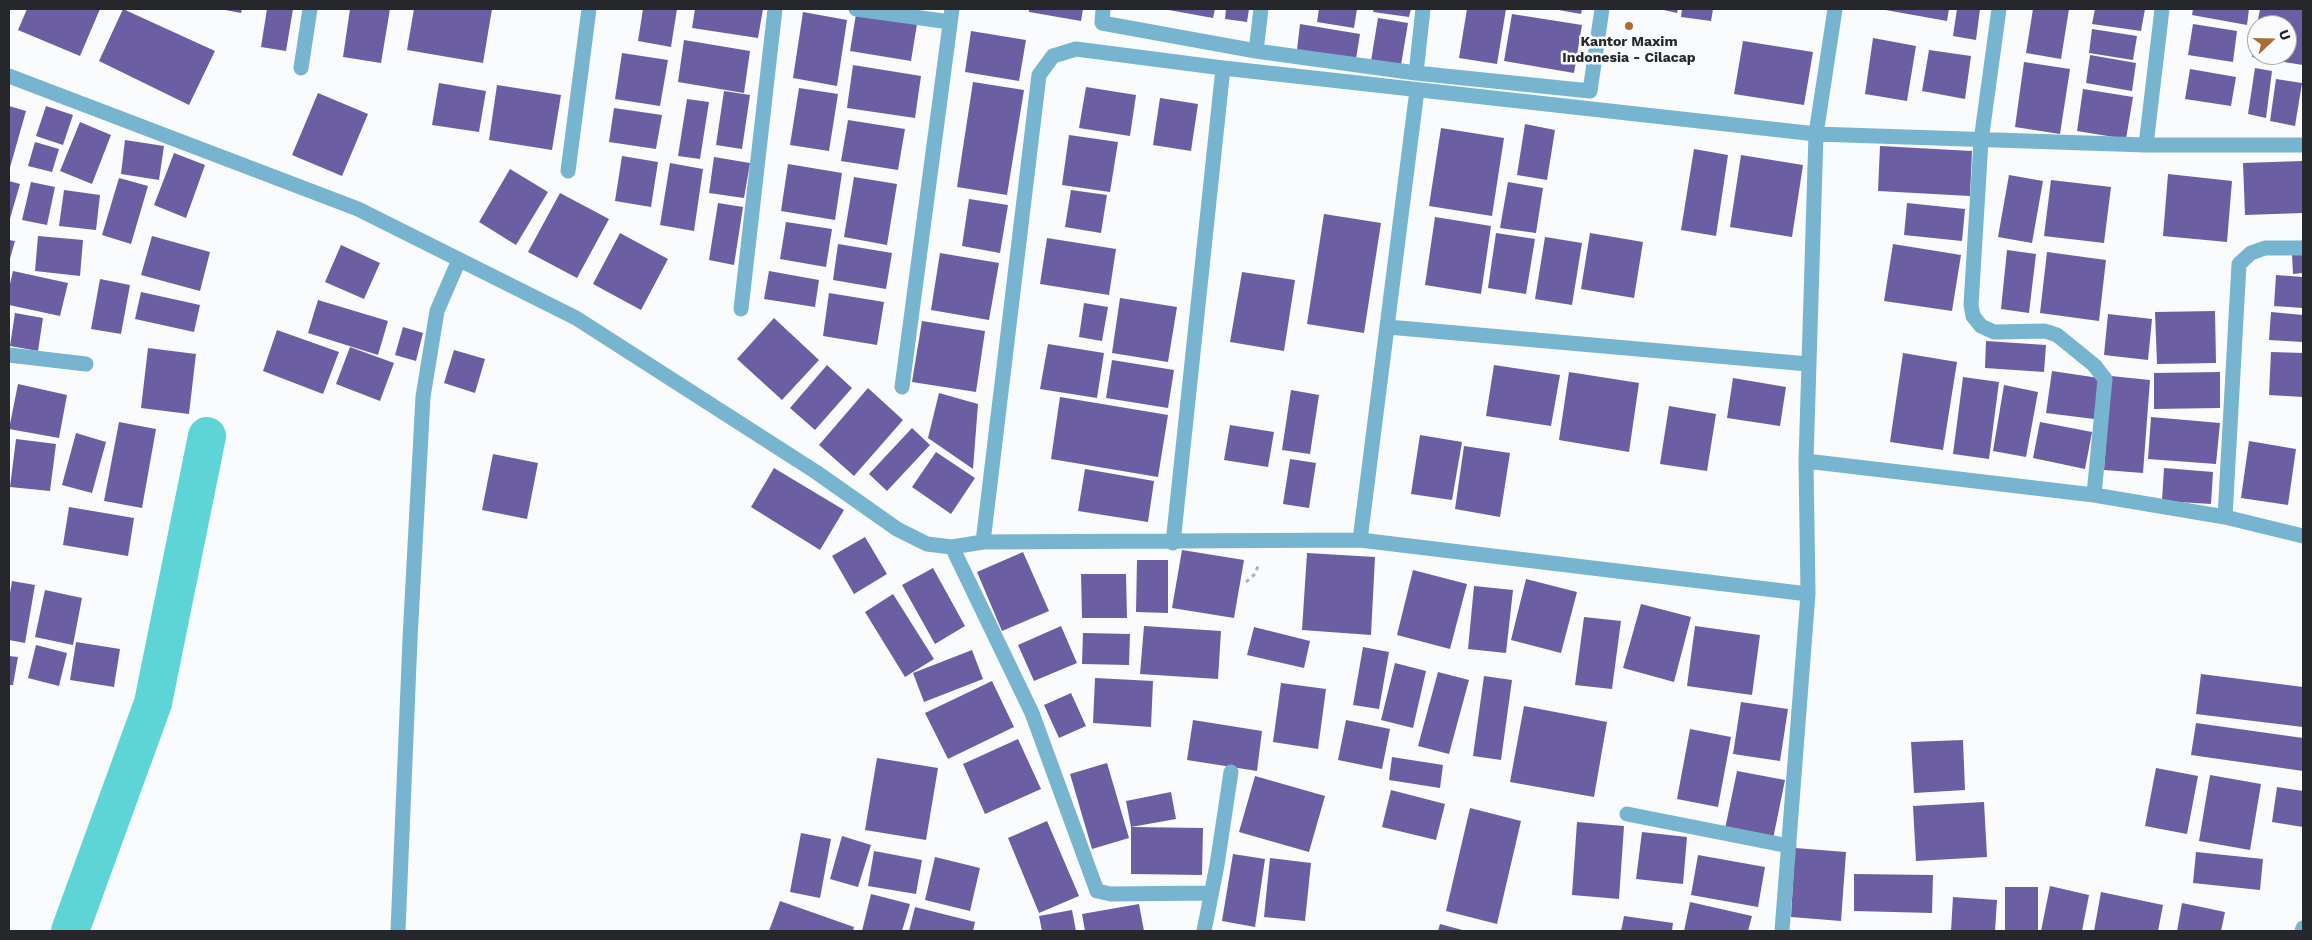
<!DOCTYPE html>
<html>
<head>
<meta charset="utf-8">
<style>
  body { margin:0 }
  #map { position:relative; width:2312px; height:940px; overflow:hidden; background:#fafbfd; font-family:"Work Sans",sans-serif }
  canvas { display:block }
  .frame { position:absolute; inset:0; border:10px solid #25272b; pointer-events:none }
  .north { position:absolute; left:2247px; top:15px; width:50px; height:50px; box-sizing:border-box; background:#fafbfd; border:1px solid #a5a6a9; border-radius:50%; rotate:69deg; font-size:14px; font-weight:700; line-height:20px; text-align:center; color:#25272b }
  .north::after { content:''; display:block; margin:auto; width:18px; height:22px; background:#ac6c34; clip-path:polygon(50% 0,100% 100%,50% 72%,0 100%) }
</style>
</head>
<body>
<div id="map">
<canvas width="2312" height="940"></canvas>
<div class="frame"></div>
<div class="north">U</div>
</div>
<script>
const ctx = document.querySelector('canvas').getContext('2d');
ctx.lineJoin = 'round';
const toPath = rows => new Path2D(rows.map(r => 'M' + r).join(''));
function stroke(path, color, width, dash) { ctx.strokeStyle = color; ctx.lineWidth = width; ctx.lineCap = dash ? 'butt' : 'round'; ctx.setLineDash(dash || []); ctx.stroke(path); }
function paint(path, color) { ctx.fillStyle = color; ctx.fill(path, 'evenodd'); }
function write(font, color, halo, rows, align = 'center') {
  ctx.font = font + ' "Work Sans",sans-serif'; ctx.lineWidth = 5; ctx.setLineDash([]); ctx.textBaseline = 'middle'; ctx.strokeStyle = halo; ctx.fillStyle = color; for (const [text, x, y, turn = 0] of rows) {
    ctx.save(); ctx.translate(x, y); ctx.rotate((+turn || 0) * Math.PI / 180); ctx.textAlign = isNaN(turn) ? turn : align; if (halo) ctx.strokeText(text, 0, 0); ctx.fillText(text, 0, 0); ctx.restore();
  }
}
const canal = toPath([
  [70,931,153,703,207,436]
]);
const building = toPath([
  [27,9,100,9,80,56,18,30],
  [123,9,215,51,189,105,99,61],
  [220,9,242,9,241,13],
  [267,9,293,9,286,51,261,47],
  [350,9,390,9,381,63,343,57],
  [414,9,492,9,483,63,407,50],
  [643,9,677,9,671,47,638,41],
  [695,9,763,9,758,38,692,28],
  [1029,9,1083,9,1081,21,1029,12],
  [1163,9,1215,9,1213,18],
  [1226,9,1249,9,1247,22,1225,19],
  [1319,9,1357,9,1354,28,1317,22],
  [1374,9,1411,9,1409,17,1373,12],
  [1467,9,1506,9,1497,64,1459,58],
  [1553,9,1582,9,1581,14],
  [1659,9,1678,9,1677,13],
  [1682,9,1713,9,1711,21,1681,17],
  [1880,9,1949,9,1947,21],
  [1957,9,1980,9,1976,40,1953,36],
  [2033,9,2069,9,2061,59,2026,53],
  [2095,9,2145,9,2141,31,2092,24],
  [2193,9,2249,9,2247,25,2192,15],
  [2260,9,2303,9,2303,65,2252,57,2256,35,2257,55,2287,55,2287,25,2257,25],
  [803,12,847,20,837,86,793,78],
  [856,14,917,24,911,61,850,51],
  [1512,14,1582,25,1574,73,1504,61],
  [1378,18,1408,23,1401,65,1371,61],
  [1300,24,1360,34,1356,59,1297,50],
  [2193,24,2237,31,2233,62,2188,55],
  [2092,29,2137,36,2133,60,2089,53],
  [971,31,1026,40,1019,81,965,72],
  [1873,38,1916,46,1907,101,1865,94],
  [684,40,750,51,744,93,678,82],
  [1743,41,1813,52,1804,105,1734,94],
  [1929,50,1971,56,1965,99,1922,91],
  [622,53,668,60,660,106,615,99],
  [2090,55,2136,63,2132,91,2086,83],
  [2024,62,2070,69,2060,134,2015,127],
  [853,65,921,76,915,118,847,108],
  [2255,68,2272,71,2266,118,2248,114],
  [2190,69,2236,77,2231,106,2185,99],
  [2276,79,2302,83,2295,126,2270,121],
  [973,82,1024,90,1007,195,957,187],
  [439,83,486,91,479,132,432,125],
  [497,85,561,95,552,150,489,140],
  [1086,87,1136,95,1130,136,1079,128],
  [799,88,838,94,829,151,790,145],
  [2083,89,2133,97,2126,139,2077,131],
  [724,91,750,95,742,149,716,145],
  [318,93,368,114,342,176,292,155],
  [1160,98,1198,104,1191,151,1153,145],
  [687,99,709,102,700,159,678,156],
  [9,106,26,111,9,171],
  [46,106,73,115,63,145,36,136],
  [614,108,662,115,656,149,609,142],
  [848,120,905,129,898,170,841,161],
  [80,122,111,135,92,184,60,171],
  [1525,124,1555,130,1547,180,1517,175],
  [1441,128,1504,138,1492,216,1429,206],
  [1069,135,1118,142,1110,192,1062,185],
  [125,140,164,146,159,180,121,174],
  [35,142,59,149,52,172,28,166],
  [1880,146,1972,151,1970,196,1878,191],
  [1694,149,1728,155,1716,236,1681,230],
  [174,153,205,165,186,218,154,205],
  [1741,155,1803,165,1792,237,1730,227],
  [622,156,658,162,651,207,615,201],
  [714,157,750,163,744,198,709,193],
  [2302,161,2303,213,2245,215,2243,163],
  [670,163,703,169,694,231,660,225],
  [788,164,842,173,835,220,781,211],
  [510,169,548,192,516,245,479,222],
  [2168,174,2232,181,2227,242,2163,236],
  [2009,175,2043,181,2032,243,1998,237],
  [854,177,897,184,887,245,844,237],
  [119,178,148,186,131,244,102,235],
  [2051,180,2111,187,2104,243,2044,236],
  [9,181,20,184,9,222],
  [31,182,55,187,47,225,22,220],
  [1508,182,1543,188,1536,233,1500,228],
  [64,190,100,195,96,230,59,226],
  [1071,190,1107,195,1101,233,1065,227],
  [560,193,609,219,577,278,528,252],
  [969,199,1008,205,1000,253,962,246],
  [718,203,743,207,734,265,709,260],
  [1907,203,1965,209,1962,241,1904,235],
  [1324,214,1381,223,1364,333,1307,324],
  [1435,217,1491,226,1481,294,1425,285],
  [786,222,832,229,826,267,780,259],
  [620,233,668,259,641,310,593,284],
  [1496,233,1535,239,1526,294,1488,288],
  [1590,233,1643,242,1634,298,1581,289],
  [38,236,83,240,80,276,35,271],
  [152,236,210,252,200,291,141,275],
  [1545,237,1582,243,1572,305,1535,299],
  [1047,238,1116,249,1109,295,1040,284],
  [9,240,15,241,9,262],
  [838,244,892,253,886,289,833,280],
  [1893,244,1961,255,1952,311,1884,301],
  [341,245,380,263,364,299,325,282],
  [2007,250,2036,254,2029,313,2001,309],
  [2047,252,2106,260,2099,321,2040,313],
  [940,253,999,263,989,320,931,310],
  [2292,254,2303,254,2303,273,2293,274],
  [13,271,68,283,60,316,9,305,9,288],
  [769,271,819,280,815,307,764,299],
  [1242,272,1295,280,1284,351,1230,342],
  [2276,275,2303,277,2303,308,2274,306],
  [100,279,130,285,121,334,91,329],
  [141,292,200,305,194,332,135,319],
  [829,293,884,302,877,345,823,336],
  [1120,298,1177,307,1168,362,1112,353],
  [318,300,388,321,378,355,308,333],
  [1084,303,1108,307,1102,341,1079,337],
  [2215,311,2216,363,2157,364,2155,312],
  [2271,312,2303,315,2303,342,2269,340],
  [15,313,43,318,38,351,10,346],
  [2108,314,2152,319,2148,360,2104,355],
  [774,318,819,360,782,400,737,359],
  [922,321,985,331,976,392,912,382],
  [403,327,423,333,416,361,395,355],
  [277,330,339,352,323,394,263,371],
  [1986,341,2046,345,2044,372,1985,368],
  [1048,344,1104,353,1097,398,1040,389],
  [350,347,394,363,380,401,336,384],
  [148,348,196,354,189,414,141,408],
  [454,350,485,359,475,393,444,383],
  [2271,352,2303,353,2303,397,2269,395],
  [1903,353,1957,362,1943,450,1890,442],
  [1112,360,1174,370,1168,408,1106,398],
  [827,365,852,388,815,430,790,408],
  [1494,365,1560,375,1551,426,1486,416],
  [2052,371,2099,378,2094,419,2046,413],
  [1569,372,1639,383,1629,452,1559,440],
  [2220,372,2220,408,2154,409,2154,373],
  [2111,376,2150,380,2143,473,2104,470],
  [1963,377,1999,382,1989,459,1953,454],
  [1733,378,1786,387,1780,426,1727,418],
  [18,384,67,395,59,438,9,429],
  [2004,385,2038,392,2026,457,1993,451],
  [868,388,903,420,854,476,819,445],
  [1291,390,1319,395,1310,454,1282,450],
  [939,393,978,404,973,469,928,438],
  [1060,397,1168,415,1158,477,1051,459],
  [1669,406,1716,414,1707,471,1660,464],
  [2151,417,2220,423,2216,464,2148,459],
  [119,422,156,429,142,508,104,501],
  [2040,422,2092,432,2085,469,2033,458],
  [1230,425,1274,432,1268,467,1224,460],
  [912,428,930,445,887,491,869,474],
  [76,433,106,442,92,493,62,485],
  [1420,435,1462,442,1452,500,1411,494],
  [16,439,56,444,50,491,10,487],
  [2249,441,2296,449,2288,505,2241,498],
  [1464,446,1510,453,1500,517,1455,509],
  [936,452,975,478,951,514,912,487],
  [493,454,538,463,527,519,482,510],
  [1290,459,1316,463,1309,508,1283,504],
  [774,468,844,510,820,550,751,507],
  [2164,468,2213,472,2211,504,2162,501],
  [1085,469,1154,481,1148,522,1078,511],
  [69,507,134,518,128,556,63,545],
  [865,537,887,574,854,594,832,556],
  [1182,550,1244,560,1234,618,1172,608],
  [1023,552,1049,611,1002,631,977,572],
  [1307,553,1375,557,1371,635,1302,630],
  [1137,560,1168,560,1168,613,1136,612],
  [933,568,965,626,935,644,902,585],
  [1413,570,1467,584,1450,649,1397,635],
  [1081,574,1126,574,1127,618,1082,618],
  [1526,579,1577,592,1561,653,1511,640],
  [12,581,35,585,25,643,9,640,9,599],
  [1474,586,1513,590,1506,653,1468,649],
  [45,590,82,598,73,645,35,637],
  [893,594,934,659,905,677,865,612],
  [1641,604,1691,617,1674,682,1623,668],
  [1584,617,1621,621,1612,689,1575,685],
  [1061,626,1077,663,1034,681,1018,645],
  [1144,626,1221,631,1218,679,1140,674],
  [1695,626,1760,635,1752,695,1687,686],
  [1254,627,1310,641,1304,668,1247,655],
  [1083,633,1130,634,1129,665,1082,664],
  [76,642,120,649,114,687,70,680],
  [36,645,67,653,59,686,28,678],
  [1363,647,1389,652,1379,709,1353,705],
  [972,650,983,679,924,702,913,673],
  [9,656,18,657,13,685,9,685],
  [1395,663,1426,671,1413,728,1381,720],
  [1438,672,1469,680,1449,754,1418,746],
  [2201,674,2303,687,2303,727,2196,714],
  [1484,676,1512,680,1501,760,1473,756],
  [1095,678,1153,681,1151,727,1093,723],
  [992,681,1014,727,948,759,925,713],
  [1281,683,1326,689,1318,749,1273,742],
  [1071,693,1086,726,1059,738,1044,705],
  [1741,702,1788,709,1780,761,1733,754],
  [1524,706,1607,722,1594,797,1510,782],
  [1193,720,1262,731,1257,771,1187,760],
  [1346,720,1390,729,1382,769,1338,760],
  [2196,723,2303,738,2303,771,2191,755],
  [1690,729,1731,737,1718,807,1677,799],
  [1018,739,1041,789,985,814,963,764],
  [1963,740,1965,790,1914,793,1911,742],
  [1392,757,1443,765,1440,788,1389,780],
  [877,758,938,768,926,840,865,830],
  [1107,763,1129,838,1092,849,1070,774],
  [2156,768,2198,776,2187,834,2145,826],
  [1737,771,1785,780,1773,839,1725,829],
  [2210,775,2261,784,2250,850,2199,841],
  [1255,776,1325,796,1309,852,1239,832],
  [2277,787,2303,791,2303,827,2272,822],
  [1391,790,1445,804,1436,840,1382,827],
  [1171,792,1176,819,1131,827,1203,828,1202,875,1131,874,1131,827,1126,801],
  [1984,802,1987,857,1916,861,1913,806],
  [1470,808,1521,821,1497,924,1446,911],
  [1047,821,1079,896,1039,913,1008,838],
  [1577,822,1624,826,1619,899,1572,895],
  [1642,832,1687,837,1683,884,1636,879],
  [801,833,831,839,820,898,790,892],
  [842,836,871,845,858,887,830,879],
  [1795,848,1846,852,1841,921,1791,917],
  [874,851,922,860,916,894,868,886],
  [2196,852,2263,859,2260,890,2193,883],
  [1233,854,1265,859,1255,927,1222,921],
  [1698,855,1765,867,1758,907,1691,895],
  [935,857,980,868,970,911,925,900],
  [1270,858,1311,863,1305,921,1264,917],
  [1854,874,1933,875,1932,913,1854,911],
  [2050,886,2089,895,2082,931,2041,931],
  [2005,887,2038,887,2038,931,2005,931],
  [2101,892,2163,905,2158,931,2094,931],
  [871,894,910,904,902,931,862,931],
  [1953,897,1997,900,1995,931,1951,931],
  [780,901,854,927,853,931,769,931],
  [1690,902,1752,916,1748,931,1684,931],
  [2182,903,2225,912,2221,931,2177,931],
  [1139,904,1144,931,1085,931,1082,914],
  [915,907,975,922,973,931,909,931],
  [1072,910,1076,931,1042,931,1039,916],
  [1624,916,1673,923,1672,931,1621,931],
  [1440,924,1466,931,1438,931]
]);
const path = toPath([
  [1246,582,1255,574,1258,566]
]);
const minor = toPath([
  [856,9,950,22],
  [1103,9,1102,23,1256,51,1416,73,1590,91,1602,9],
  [1999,9,1981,141,1971,305,1973,316,1981,326,1994,332,2045,331,2057,335,2094,365,2105,379,2094,495],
  [1256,51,1261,9],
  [301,68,310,9],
  [1416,73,1423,9],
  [9,76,358,209,576,318,816,472,897,529,927,544,952,547,983,542,1360,540,1417,90],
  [2146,145,2162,9],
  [568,171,589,9],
  [741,309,775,9],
  [1388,327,1808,364],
  [9,355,86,364],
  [902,387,952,9],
  [1806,461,2094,495,2225,517,2303,536],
  [2225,517,2239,264,2251,253,2265,248,2303,248],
  [1360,540,1808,594,1806,461,1816,134,2146,145,2303,145],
  [983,542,1039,75,1053,56,1076,49,1223,68,1816,134,1835,9],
  [1173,543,1223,68],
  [952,547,1032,713,1097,891,1111,894,1211,893],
  [1627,814,1789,846],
  [398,931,410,639,423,397,437,311,459,260],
  [1204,931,1217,865,1231,772],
  [1782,931,1808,594],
  [2302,931,2303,928]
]);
const markers = [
  [1629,26,5,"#ac6c34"]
];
const poiNames = [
  ["Kantor Maxim",1629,42],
  ["Indonesia - Cilacap",1629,58]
];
stroke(canal, '#5dd5d6', 38);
paint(building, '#6c5ea3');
stroke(path, '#afb0b3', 3, [4, 4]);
stroke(minor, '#76b4cf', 15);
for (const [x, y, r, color] of markers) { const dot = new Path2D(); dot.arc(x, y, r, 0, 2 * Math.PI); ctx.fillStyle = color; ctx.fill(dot); stroke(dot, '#fafbfd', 2); }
write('bold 14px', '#25272b', '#fafbfd', poiNames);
</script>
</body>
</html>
